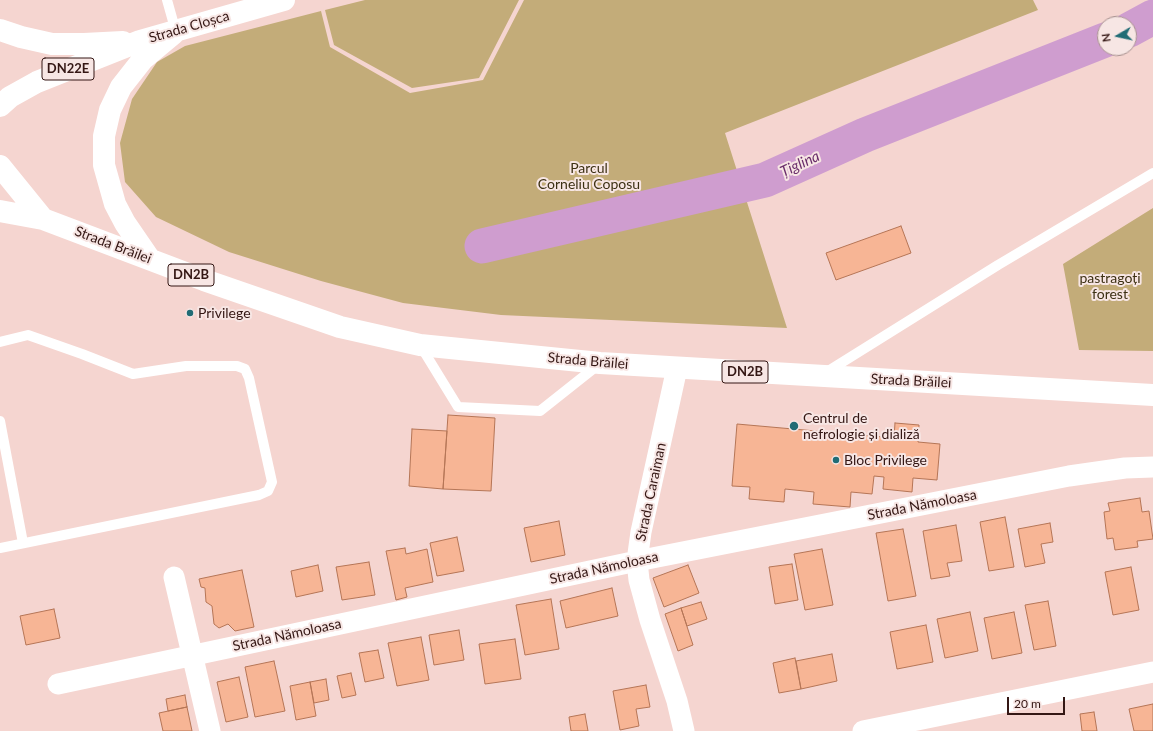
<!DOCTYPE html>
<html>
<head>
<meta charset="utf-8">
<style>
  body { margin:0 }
  #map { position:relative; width:1153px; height:731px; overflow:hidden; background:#f5d5d0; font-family:Lato,sans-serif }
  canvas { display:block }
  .north { position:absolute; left:1097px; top:16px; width:40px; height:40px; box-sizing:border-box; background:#f7e6e4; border:1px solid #a99391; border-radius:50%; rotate:261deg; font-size:11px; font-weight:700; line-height:16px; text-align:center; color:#341714 }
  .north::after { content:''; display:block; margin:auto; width:14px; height:18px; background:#216c75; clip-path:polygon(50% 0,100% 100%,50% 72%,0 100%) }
  .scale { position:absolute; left:1007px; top:697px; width:58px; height:18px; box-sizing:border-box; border:2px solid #341714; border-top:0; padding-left:5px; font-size:12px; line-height:14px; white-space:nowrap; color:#341714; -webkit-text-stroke:3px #f7e6e4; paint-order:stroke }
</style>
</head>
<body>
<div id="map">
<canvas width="1153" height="731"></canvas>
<div class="north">N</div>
<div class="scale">20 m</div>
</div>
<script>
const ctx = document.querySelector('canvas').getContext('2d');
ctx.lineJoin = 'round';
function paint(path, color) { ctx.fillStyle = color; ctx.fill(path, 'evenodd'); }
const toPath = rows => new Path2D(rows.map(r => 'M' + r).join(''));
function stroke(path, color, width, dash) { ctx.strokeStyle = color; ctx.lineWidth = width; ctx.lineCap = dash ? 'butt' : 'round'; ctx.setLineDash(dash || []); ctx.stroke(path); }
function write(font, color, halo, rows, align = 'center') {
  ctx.font = font + ' Lato,sans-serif'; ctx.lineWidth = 4; ctx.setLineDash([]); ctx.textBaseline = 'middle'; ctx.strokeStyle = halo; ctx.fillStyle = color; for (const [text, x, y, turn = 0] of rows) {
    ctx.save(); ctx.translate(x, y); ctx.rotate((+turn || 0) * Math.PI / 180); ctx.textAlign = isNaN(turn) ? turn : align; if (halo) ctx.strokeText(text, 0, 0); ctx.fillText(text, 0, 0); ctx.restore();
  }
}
const green = toPath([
  [365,0,519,0,479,78,412,88,334,45,325,10],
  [524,0,1033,0,1038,10,725,133,787,328,501,315,403,303,321,281,229,252,156,217,125,182,120,143,132,99,157,62,185,46,321,11,330,47,410,93,483,80],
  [1153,208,1153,351,1079,350,1063,264]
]);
const river = toPath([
  [1129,30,1153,17],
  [482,246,765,180,865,135,1105,40]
]);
const building = toPath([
  [901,226,911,253,836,280,826,253,901,226],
  [448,415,495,418,491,491,443,489,448,415],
  [895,423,919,425,918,442,940,444,937,480,913,478,912,492,883,489,884,477,874,476,872,494,851,492,850,507,813,504,814,492,785,489,784,502,749,499,750,487,732,486,737,424,894,438,895,423],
  [412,429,447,431,443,489,409,486,412,429],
  [1140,498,1142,512,1149,511,1153,539,1137,541,1138,547,1115,550,1113,538,1107,539,1104,512,1110,511,1108,503,1140,498],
  [1005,517,1014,567,989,571,980,522,1005,517],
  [559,521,565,555,531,562,524,528,559,521],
  [1050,523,1053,542,1041,544,1045,563,1025,567,1018,529,1050,523],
  [956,525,962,561,947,563,950,576,931,579,923,531,956,525],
  [903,529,916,596,888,601,876,533,903,529],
  [457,537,464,571,437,576,430,543,457,537],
  [405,548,406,554,427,549,433,582,405,588,407,597,396,600,386,551,405,548],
  [822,549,833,605,805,610,794,554,822,549],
  [369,562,375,595,342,600,336,567,369,562],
  [792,564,798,600,775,604,769,567,792,564],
  [318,565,323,591,296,597,291,571,318,565],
  [688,565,699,593,664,607,653,578,688,565],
  [1131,567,1139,610,1113,615,1105,572,1131,567],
  [242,570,254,627,235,631,228,624,219,628,214,624,212,606,206,602,205,588,201,587,199,579,242,570],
  [612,588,618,616,566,628,560,601,612,588],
  [551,599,559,649,525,655,516,605,551,599],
  [1048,601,1056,646,1034,650,1025,605,1048,601],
  [701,602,707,619,687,626,681,608,701,602],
  [681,608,693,645,678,651,665,614,681,608],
  [54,609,60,638,26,645,20,616,54,609],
  [970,612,978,651,945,658,937,619,970,612],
  [1014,612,1022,653,992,659,984,618,1014,612],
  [926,625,933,662,897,669,890,632,926,625],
  [459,630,464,660,434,665,429,635,459,630],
  [421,637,429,680,397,686,388,643,421,637],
  [515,639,521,679,485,684,479,644,515,639],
  [378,650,384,678,365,682,359,653,378,650],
  [832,654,837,681,801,689,796,661,832,654],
  [795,658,801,689,779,693,773,663,795,658],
  [274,661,285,711,255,717,245,667,274,661],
  [351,673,356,695,342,698,337,676,351,673],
  [239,677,248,717,226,722,217,682,239,677],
  [326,679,329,700,314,703,310,682,326,679],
  [310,682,316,716,296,720,290,686,310,682],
  [646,685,650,707,636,709,639,726,620,730,613,691,646,685],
  [185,695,187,707,168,711,166,699,185,695],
  [1153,704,1153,731,1134,731,1129,709,1153,704],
  [187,707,192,731,163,731,159,713,187,707],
  [1094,712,1097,731,1082,731,1080,714,1094,712],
  [585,714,588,731,571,731,569,717,585,714]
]);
const lane = toPath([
  [167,0,176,32],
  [0,342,28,335,82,354,133,374,186,366,237,366,245,369,249,378,272,482,268,491,259,495,0,548],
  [420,345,458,407,540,411,598,365],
  [825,373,998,265,1153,173],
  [0,421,23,543]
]);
const street = toPath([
  [677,368,641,532,637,561,639,580,650,620,677,701,684,731],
  [174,577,210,731],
  [58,684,637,561,1069,476,1125,468,1153,467],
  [863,731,1153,672]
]);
const primary = toPath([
  [0,30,21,37,52,44,84,44,123,42],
  [0,106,10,97,37,82,140,41,284,0],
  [0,166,43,219],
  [0,211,43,219,204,280,340,327,420,345,600,363,1153,395],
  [149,258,125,223,115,204,104,165,104,136,110,110,121,87,143,59,173,34]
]);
const markers = [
  [190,313,4,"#216c75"],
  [794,426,5,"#216c75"],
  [836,460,4,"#216c75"]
];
const shields = [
  [68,69,52],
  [191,275,46],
  [745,372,46]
];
const shieldNames = [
  ["DN22E",68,69],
  ["DN2B",191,275],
  ["DN2B",745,372]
];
const streetNames = [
  ["Strada Cloșca",189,27,-16],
  ["Strada Brăilei",113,245,21],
  ["Strada Brăilei",588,361,5],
  ["Strada Brăilei",911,381,3],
  ["Strada Caraiman",651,492,-78],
  ["Strada Nămoloasa",922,505,-11],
  ["Strada Nămoloasa",604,568,-12],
  ["Strada Nămoloasa",287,635,-12]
];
const parkNames = [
  ["Parcul",589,168],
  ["Corneliu Coposu",589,184],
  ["pastragoți",1110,278],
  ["forest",1110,294]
];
const poiNames = [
  ["Privilege",198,313],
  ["Centrul de",803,418],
  ["nefrologie și dializă",803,434],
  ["Bloc Privilege",844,460]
];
const waterNames = [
  ["Țiglina",800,164,-25]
];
paint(green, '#c3ac79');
stroke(river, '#cf9dcf', 35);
paint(building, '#f7b595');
stroke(building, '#b57556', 1);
stroke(lane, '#fff', 10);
stroke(street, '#fff', 21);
stroke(primary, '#fff', 22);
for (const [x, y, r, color] of markers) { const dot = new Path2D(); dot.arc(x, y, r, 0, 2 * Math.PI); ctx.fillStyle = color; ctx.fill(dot); stroke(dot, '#f7e6e4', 1.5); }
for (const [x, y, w] of shields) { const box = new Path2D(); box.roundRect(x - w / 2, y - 11, w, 22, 3); ctx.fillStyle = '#f7e6e4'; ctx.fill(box); stroke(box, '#341714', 1); }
write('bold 13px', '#341714', null, shieldNames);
write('14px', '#341714', '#f7e6e4', streetNames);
write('14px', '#3c3013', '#f7e6e4', parkNames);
write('14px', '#341714', '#f7e6e4', poiNames, 'left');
write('italic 15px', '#6a2e6b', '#f7e6e4', waterNames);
</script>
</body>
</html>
